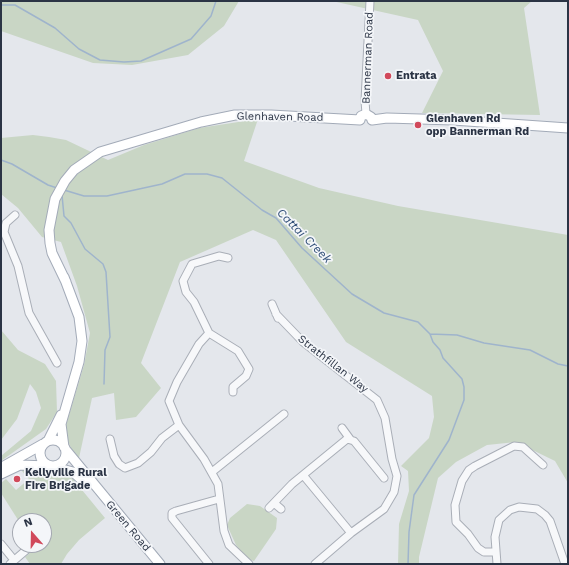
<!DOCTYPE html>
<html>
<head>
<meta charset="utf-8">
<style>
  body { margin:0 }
  #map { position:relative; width:569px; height:565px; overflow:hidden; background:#e4e7ec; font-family:"Work Sans",sans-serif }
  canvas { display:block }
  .frame { position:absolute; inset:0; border:2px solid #2b3445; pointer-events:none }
  .north { position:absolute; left:12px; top:513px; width:40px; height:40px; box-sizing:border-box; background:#f4f6f9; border:1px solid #a4a8b1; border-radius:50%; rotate:340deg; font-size:11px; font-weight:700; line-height:16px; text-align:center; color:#2b3445 }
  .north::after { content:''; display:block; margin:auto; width:14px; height:18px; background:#d1495b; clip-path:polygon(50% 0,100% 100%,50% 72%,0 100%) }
</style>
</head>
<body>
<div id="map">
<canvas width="569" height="565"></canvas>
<div class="frame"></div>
<div class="north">N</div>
</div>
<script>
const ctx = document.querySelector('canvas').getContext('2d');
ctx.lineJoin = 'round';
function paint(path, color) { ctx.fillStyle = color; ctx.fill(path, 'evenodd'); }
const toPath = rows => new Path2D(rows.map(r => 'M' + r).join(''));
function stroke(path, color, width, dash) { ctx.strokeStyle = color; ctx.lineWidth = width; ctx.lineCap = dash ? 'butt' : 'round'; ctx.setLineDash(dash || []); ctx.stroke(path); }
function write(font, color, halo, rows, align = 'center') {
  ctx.font = font + ' "Work Sans",sans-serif'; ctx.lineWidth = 3.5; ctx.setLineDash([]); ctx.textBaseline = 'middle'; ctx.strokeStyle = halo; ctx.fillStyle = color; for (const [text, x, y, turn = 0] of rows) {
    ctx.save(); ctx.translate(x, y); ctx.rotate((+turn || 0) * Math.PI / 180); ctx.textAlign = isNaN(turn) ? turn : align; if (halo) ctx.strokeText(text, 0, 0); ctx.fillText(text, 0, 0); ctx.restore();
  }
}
const green = toPath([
  [1,1,239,1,224,26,188,55,132,65,93,63,1,31],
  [332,1,532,1,524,8,540,115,422,113,443,71,418,20],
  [258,119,244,161,319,188,398,206,568,235,568,483,555,461,516,442,487,445,456,462,438,478,419,557,419,564,398,564,399,524,409,491,408,471,401,466,429,438,434,417,432,396,346,342,276,240,253,230,180,262,141,363,161,388,136,417,116,420,114,393,92,398,79,458,73,453,68,441,66,425,84,365,90,333,77,286,61,242,42,237,18,208,1,194,1,138,33,135,49,137,66,140,108,160,144,145,199,128],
  [1,330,18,350,45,364,56,381,57,412,46,429,1,461,1,456,31,431,41,408,36,392,30,384,17,419,1,440],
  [38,466,48,471,55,471,73,479,105,518,79,540,67,554,61,564,30,564,25,557,31,552,30,545,44,545,44,521,20,521,20,523,1,493,1,483,6,479,16,490,29,479,21,470],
  [247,504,260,506,277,518,276,529,254,561,248,559,236,545,227,525,230,518]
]);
const stream = toPath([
  [1,5,15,5,55,28,79,49,100,60,124,62,141,61,191,39,211,16,216,1],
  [1,160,12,164,48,185,57,188],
  [64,190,84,196,107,196,162,184,185,174,207,174,222,178,262,210,276,218,302,248,352,294,384,313,418,322,430,334,457,335,484,343,530,350,558,364,568,366],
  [62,195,64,216,71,223,85,249,103,264,106,272,110,337,105,350,104,384],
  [408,564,409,532,414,495,449,440,464,400,464,387,462,379,443,358,440,350,433,342,430,334]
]);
const minor = toPath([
  [366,114,365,101,370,1],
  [15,215,6,223,4,232,18,266,29,313,57,363],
  [272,304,278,318],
  [276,314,303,342,377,400,385,418,392,459,397,476,394,492,384,509,351,533,315,564],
  [209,333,199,344,177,382,169,401,179,425,204,459,218,484,224,531,229,545,249,564],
  [209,333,194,302,186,292,183,281,192,264,219,256,228,258],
  [209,333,238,351,249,369,246,376,233,387,233,392],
  [342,428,350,439],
  [110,439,114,456,119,464,125,468,138,463,151,452,162,438,179,425],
  [212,472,284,414],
  [303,475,351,533],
  [274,503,281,509],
  [269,508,292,484,347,439,354,441,384,478],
  [1,544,14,560],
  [496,552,484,552,478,548,468,534,456,522,455,505,462,481,469,470,475,466,514,446,523,447,543,465],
  [10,564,32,545],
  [209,564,172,518,172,513,176,511,219,499],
  [497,564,495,537,499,520,510,510,519,507,537,509,545,515,550,521,565,564]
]);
const major = toPath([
  [360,120,361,116,366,114,371,117,372,120],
  [372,120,387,118,453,120,568,128],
  [66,282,52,253,50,243,49,230,55,199,65,181,74,170,100,152,201,122,235,115,271,115,360,120],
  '40 453a13 13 0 1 1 26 0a13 13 0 1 1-26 0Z',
  [48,441,61,415],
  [64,447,61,424,79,362,82,341,79,317,64,277],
  [66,450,160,564],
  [4,466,43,444],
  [51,466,73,472,84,482],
  [1,474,20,465,48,466]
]);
const markers = [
  [388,76,4,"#d1495b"],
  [418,125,4,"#d1495b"],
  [17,479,4,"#d1495b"]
];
const streetNames = [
  ["Bannerman Road",368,58,-88],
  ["Glenhaven Road",280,117,1],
  ["Strathfillan Way",333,364,38],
  ["Green Road",128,526,50]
];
const poiNames = [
  ["Entrata",396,76],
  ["Glenhaven Rd",426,119],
  ["opp Bannerman Rd",426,132],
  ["Kellyville Rural",25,473],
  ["Fire Brigade",25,486]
];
const waterNames = [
  ["Cattai Creek",304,236,45]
];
paint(green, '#c9d6c5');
stroke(stream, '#9fb4cc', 1.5);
stroke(minor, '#a9aeb7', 9);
stroke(major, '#a3abb8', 11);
stroke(minor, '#f7f8fa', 7);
stroke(major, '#fff', 9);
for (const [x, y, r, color] of markers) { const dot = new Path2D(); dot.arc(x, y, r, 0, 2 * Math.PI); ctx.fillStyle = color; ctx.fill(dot); stroke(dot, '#f4f6f9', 1.5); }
write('11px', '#2b3445', '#f4f6f9', streetNames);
write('bold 11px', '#2b3445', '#f4f6f9', poiNames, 'left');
write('italic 12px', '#34527a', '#f4f6f9', waterNames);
</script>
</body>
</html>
